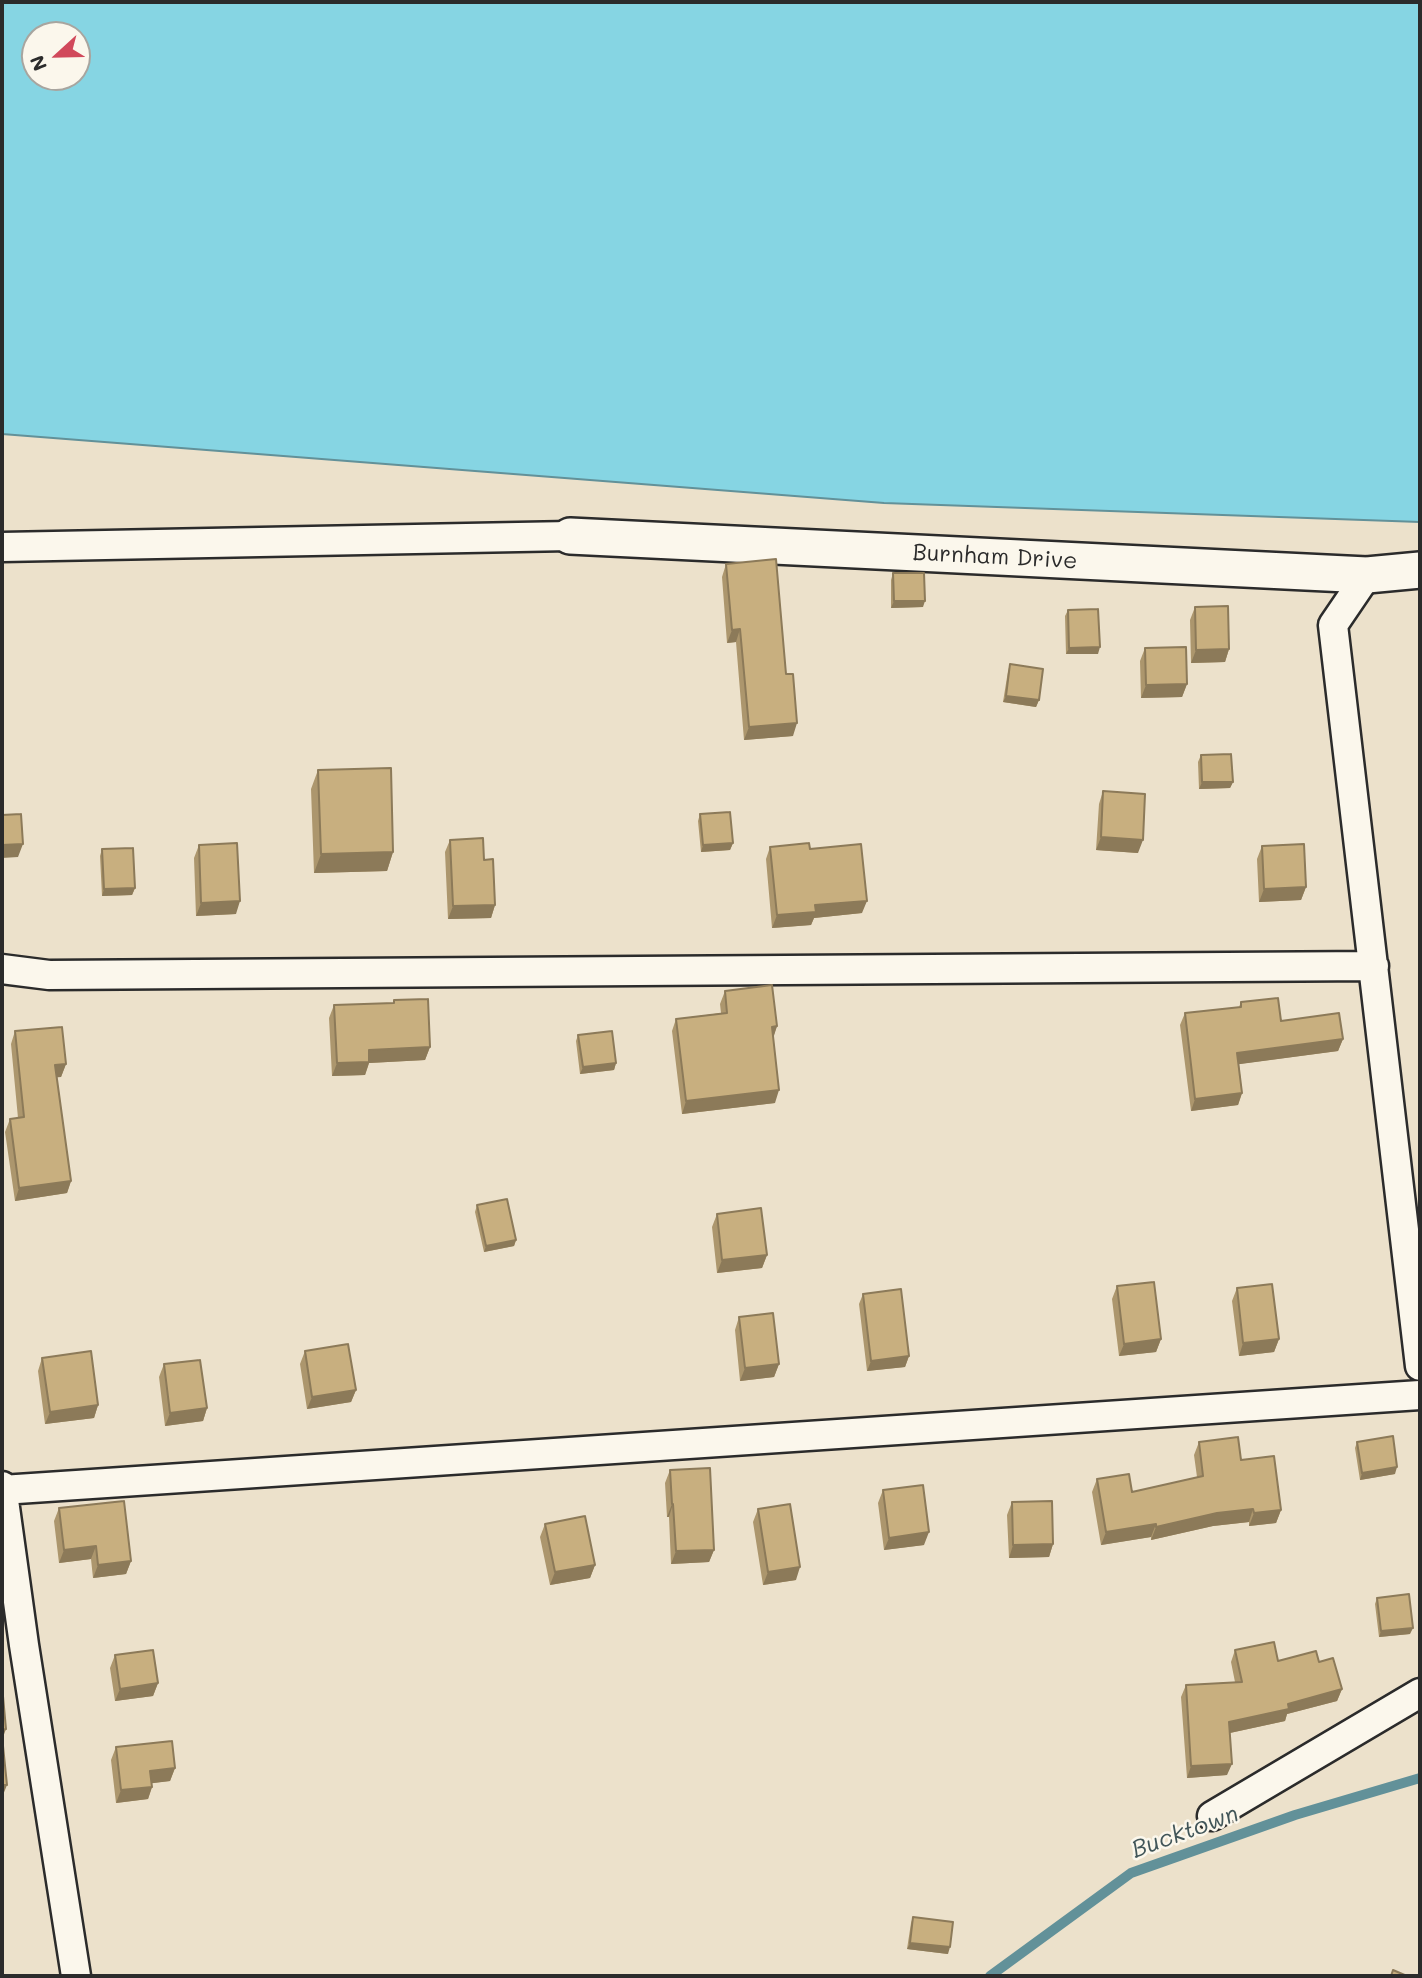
<!DOCTYPE html>
<html>
<head>
<meta charset="utf-8">
<style>
  body { margin:0 }
  #map { position:relative; width:1422px; height:1978px; overflow:hidden; background:#ece1cb; font-family:Mali,sans-serif }
  canvas { display:block }
  .frame { position:absolute; inset:0; border:4px solid #2b2b2b; pointer-events:none }
  .north { position:absolute; left:21px; top:21px; width:70px; height:70px; box-sizing:border-box; background:#fbf7ec; border:2px solid #a8a59f; border-radius:50%; rotate:248deg; font-size:19px; font-weight:700; line-height:28px; text-align:center; color:#2b2b2b }
  .north::after { content:''; display:block; margin:auto; width:24px; height:32px; background:#d1495b; clip-path:polygon(50% 0,100% 100%,50% 72%,0 100%) }
</style>
</head>
<body>
<div id="map">
<canvas width="1422" height="1978"></canvas>
<div class="frame"></div>
<div class="north">N</div>
</div>
<script>
const ctx = document.querySelector('canvas').getContext('2d');
ctx.lineJoin = 'round';
function paint(path, color) { ctx.fillStyle = color; ctx.fill(path, 'evenodd'); }
const toPath = rows => new Path2D(rows.map(r => 'M' + r).join(''));
function stroke(path, color, width, dash) { ctx.strokeStyle = color; ctx.lineWidth = width; ctx.lineCap = dash ? 'butt' : 'round'; ctx.setLineDash(dash || []); ctx.stroke(path); }
function write(font, color, halo, rows, align = 'center') {
  ctx.font = font + ' Mali,sans-serif'; ctx.lineWidth = 5; ctx.setLineDash([]); ctx.textBaseline = 'middle'; ctx.strokeStyle = halo; ctx.fillStyle = color; for (const [text, x, y, turn = 0] of rows) {
    ctx.save(); ctx.translate(x, y); ctx.rotate((+turn || 0) * Math.PI / 180); ctx.textAlign = isNaN(turn) ? turn : align; if (halo) ctx.strokeText(text, 0, 0); ctx.fillText(text, 0, 0); ctx.restore();
  }
}
const water = toPath([
  [2,2,1420,2,1420,522,884,503,2,434,2,2],
  [35,35,77,35,77,77,35,77,35,35]
]);
const stream = toPath([
  [990,1976,1131,1873,1295,1815,1420,1778]
]);
const minor = toPath([
  [2,547,570,536],
  [1367,575,1333,625,1420,1366],
  [2,969,49,975,1374,966],
  [2,1486,24,1645,76,1976],
  [2,1490,1420,1395],
  [1212,1816,1420,1693]
]);
const tertiary = toPath([
  [570,536,1367,575,1420,570]
]);
const wall = toPath([
  [726,564,786,674,793,736,744,740,736,642,727,643,722,577],
  [893,573,923,607,891,608,891,580],
  [1195,607,1229,649,1225,662,1191,663,1190,620],
  [1068,610,1098,654,1066,654,1065,616],
  [1145,648,1187,684,1182,697,1141,698,1140,661],
  [1010,664,1039,700,1036,707,1003,702,1008,671],
  [1201,755,1233,782,1230,788,1199,789,1198,762],
  [318,770,393,852,387,871,314,873,311,789],
  [1103,791,1138,853,1096,850,1099,804],
  [700,814,733,843,730,850,701,852,698,821],
  [450,840,484,860,495,905,491,918,448,919,445,852],
  [199,845,236,914,196,916,194,858],
  [1262,846,1306,887,1301,900,1259,902,1257,859],
  [770,847,862,913,814,918,811,925,772,928,766,859],
  [102,849,135,888,132,895,102,896,100,856],
  [725,991,777,1026,773,1037,775,1103,682,1114,672,1031,676,1019,721,1013,720,1004],
  [394,1000,430,1047,425,1060,369,1063,365,1075,332,1076,329,1018,334,1005,393,1003],
  [1241,1002,1281,1021,1343,1039,1338,1051,1239,1064,1242,1093,1238,1105,1191,1111,1180,1025,1185,1013,1239,1007],
  [15,1031,66,1064,61,1077,57,1077,71,1181,67,1193,15,1201,5,1132,10,1119,18,1118,11,1044],
  [578,1035,616,1063,614,1070,580,1074,576,1041],
  [477,1205,516,1240,514,1246,484,1252,475,1212],
  [717,1214,767,1255,762,1268,717,1273,712,1227],
  [1117,1286,1161,1339,1156,1352,1119,1356,1112,1299],
  [1237,1288,1279,1339,1274,1352,1239,1356,1232,1301],
  [863,1294,909,1356,905,1367,867,1371,859,1304],
  [739,1317,779,1364,774,1377,740,1381,735,1330],
  [305,1351,356,1390,351,1402,307,1409,300,1364],
  [42,1358,98,1405,94,1418,45,1424,38,1371],
  [164,1364,207,1408,203,1421,165,1426,159,1377],
  [1199,1442,1241,1460,1281,1510,1276,1523,1249,1526,1249,1522,1213,1526,1151,1540,1151,1537,1101,1545,1092,1492,1097,1479,1132,1492,1197,1477,1194,1455],
  [1357,1442,1395,1474,1360,1480,1355,1448],
  [670,1470,714,1550,709,1562,671,1564,669,1517,667,1517,665,1483],
  [883,1490,924,1545,884,1550,878,1503],
  [1012,1502,1053,1544,1049,1557,1009,1558,1007,1515],
  [59,1508,131,1561,126,1574,93,1578,91,1559,59,1563,54,1521],
  [758,1509,796,1580,763,1585,753,1522],
  [545,1524,595,1565,590,1578,550,1585,540,1537],
  [1377,1598,1410,1634,1379,1637,1375,1604],
  [1235,1650,1278,1661,1319,1662,1342,1689,1337,1701,1287,1714,1285,1721,1230,1733,1227,1775,1187,1778,1181,1697,1186,1685,1235,1682,1231,1662],
  [115,1655,158,1683,153,1696,115,1701,110,1668],
  [116,1747,175,1768,170,1781,152,1783,152,1787,148,1799,116,1803,111,1760],
  [913,1917,948,1954,907,1949,911,1923]
]);
const shadedWall = toPath([
  [894,601,925,601,923,607,891,608],
  [740,629,736,642,727,643,732,630],
  [1100,647,1098,654,1066,654,1069,648],
  [1229,649,1225,662,1191,663,1196,650],
  [1187,684,1182,697,1141,698,1146,685],
  [1006,696,1039,700,1036,707,1003,702],
  [797,723,793,736,744,740,749,727],
  [1202,782,1233,782,1230,788,1199,789],
  [1101,837,1143,840,1138,853,1096,850],
  [733,843,730,850,701,852,703,845],
  [23,844,18,857,2,858,2,845],
  [393,852,387,871,314,873,321,854],
  [1306,887,1301,900,1259,902,1264,889],
  [135,888,132,895,102,896,104,889],
  [240,901,236,914,196,916,201,903],
  [867,901,862,913,814,918,811,925,772,928,777,915,815,905],
  [495,905,491,918,448,919,453,906],
  [777,1026,773,1039,772,1027],
  [1343,1039,1338,1051,1233,1065,1237,1053],
  [430,1047,425,1060,369,1063,365,1075,332,1076,337,1063,369,1050],
  [616,1063,614,1070,580,1074,583,1067],
  [66,1064,61,1077,50,1078,55,1065],
  [779,1090,775,1103,682,1114,686,1101],
  [1242,1093,1238,1105,1191,1111,1195,1099],
  [71,1181,67,1193,15,1201,19,1188],
  [516,1240,514,1246,484,1252,486,1246],
  [767,1255,762,1268,717,1273,722,1260],
  [1161,1339,1156,1352,1119,1356,1124,1344],
  [1279,1339,1274,1352,1239,1356,1243,1343],
  [909,1356,905,1367,867,1371,871,1361],
  [779,1364,774,1377,740,1381,745,1368],
  [356,1390,351,1402,307,1409,312,1397],
  [98,1405,94,1418,45,1424,50,1412],
  [207,1408,203,1421,165,1426,170,1413],
  [1397,1467,1395,1474,1360,1480,1362,1473],
  [672,1504,673,1504,669,1517,667,1517],
  [1253,1509,1249,1522,1213,1526,1151,1540,1156,1527,1217,1513],
  [1281,1510,1276,1523,1249,1526,1254,1513],
  [1156,1524,1151,1537,1101,1545,1106,1532],
  [929,1532,924,1545,884,1550,889,1538],
  [1053,1544,1049,1557,1009,1558,1013,1545],
  [96,1546,91,1559,59,1563,64,1550],
  [714,1550,709,1562,671,1564,676,1551],
  [131,1561,126,1574,93,1578,98,1565],
  [595,1565,590,1578,550,1585,555,1572],
  [800,1567,796,1580,763,1585,768,1572],
  [1413,1628,1410,1634,1379,1637,1381,1631],
  [158,1683,153,1696,115,1701,120,1689],
  [1342,1689,1337,1701,1287,1714,1285,1721,1225,1734,1229,1722,1288,1704],
  [6,1729,2,1740,2,1730],
  [1232,1764,1227,1775,1187,1778,1191,1766],
  [175,1768,170,1781,146,1784,150,1771],
  [2,1785,7,1785,3,1795,2,1796],
  [152,1787,148,1799,116,1803,121,1790],
  [910,1943,950,1947,948,1954,907,1949]
]);
const building = toPath([
  [776,559,786,674,793,674,797,723,749,727,740,629,732,630,726,564,776,559],
  [893,573,924,573,925,601,894,601,893,573],
  [1228,606,1229,649,1196,650,1195,607,1228,606],
  [1098,609,1100,647,1069,648,1068,610,1098,609],
  [1186,647,1187,684,1146,685,1145,648,1186,647],
  [1010,664,1043,669,1039,700,1006,696,1010,664],
  [1231,754,1233,782,1202,782,1201,755,1231,754],
  [391,768,393,852,321,854,318,770,391,768],
  [1103,791,1145,794,1143,840,1101,837,1103,791],
  [730,812,733,843,703,845,700,814,730,812],
  [21,814,23,844,2,845,2,815,21,814],
  [483,838,484,860,493,859,495,905,453,906,450,840,483,838],
  [237,843,240,901,201,903,199,845,237,843],
  [809,843,810,849,861,844,867,901,815,905,816,912,777,915,770,847,809,843],
  [1304,844,1306,887,1264,889,1262,846,1304,844],
  [133,848,135,888,104,889,102,849,133,848],
  [772,985,777,1026,772,1027,779,1090,686,1101,676,1019,727,1013,725,991,772,985],
  [1278,998,1281,1021,1339,1013,1343,1039,1237,1053,1242,1093,1195,1099,1185,1013,1241,1007,1241,1002,1278,998],
  [428,999,430,1047,369,1050,369,1062,337,1063,334,1005,394,1003,394,1000,428,999],
  [62,1027,66,1064,55,1065,71,1181,19,1188,10,1119,24,1117,15,1031,62,1027],
  [612,1031,616,1063,583,1067,578,1035,612,1031],
  [507,1199,516,1240,486,1246,477,1205,507,1199],
  [761,1208,767,1255,722,1260,717,1214,761,1208],
  [1154,1282,1161,1339,1124,1344,1117,1286,1154,1282],
  [1272,1284,1279,1339,1243,1343,1237,1288,1272,1284],
  [901,1289,909,1356,871,1361,863,1294,901,1289],
  [773,1313,779,1364,745,1368,739,1317,773,1313],
  [348,1344,356,1390,312,1397,305,1351,348,1344],
  [91,1351,98,1405,50,1412,42,1358,91,1351],
  [200,1360,207,1408,170,1413,164,1364,200,1360],
  [1393,1436,1397,1467,1362,1473,1357,1442,1393,1436],
  [1238,1437,1241,1460,1274,1456,1281,1510,1254,1513,1253,1509,1217,1513,1156,1527,1156,1524,1106,1532,1097,1479,1129,1474,1132,1492,1203,1476,1199,1442,1238,1437],
  [710,1468,714,1550,676,1551,673,1504,672,1504,670,1470,710,1468],
  [923,1485,929,1532,889,1538,883,1490,923,1485],
  [124,1501,131,1561,98,1565,96,1546,64,1550,59,1508,124,1501],
  [1052,1501,1053,1544,1013,1545,1012,1502,1052,1501],
  [790,1504,800,1567,768,1572,758,1509,790,1504],
  [585,1516,595,1565,555,1572,545,1524,585,1516],
  [1409,1594,1413,1628,1381,1631,1377,1598,1409,1594],
  [1274,1642,1278,1661,1316,1651,1319,1662,1333,1658,1342,1689,1288,1704,1289,1709,1229,1722,1232,1764,1191,1766,1186,1685,1242,1682,1235,1650,1274,1642],
  [153,1650,158,1683,120,1689,115,1655,153,1650],
  [2,1685,6,1729,2,1730,2,1685],
  [2,1736,7,1785,2,1785,2,1736],
  [172,1741,175,1768,150,1771,152,1787,121,1790,116,1747,172,1741],
  [913,1917,953,1922,950,1947,910,1943,913,1917],
  [1393,1970,1407,1976,1391,1976,1393,1970]
]);
const streetNames = [
  ["Burnham Drive",995,557,3]
];
const waterNames = [
  ["Bucktown",1185,1832,-20]
];
paint(water, '#86d5e3');
stroke(water, '#629199', 2);
stroke(stream, '#629199', 10);
stroke(minor, '#2b2b2b', 33);
stroke(tertiary, '#2b2b2b', 40);
stroke(minor, '#fbf7ec', 28);
stroke(tertiary, '#fbf7ec', 35);
paint(wall, '#ac966d');
paint(shadedWall, '#8c7a59');
paint(building, '#c8af7f');
stroke(building, '#8c7a59', 2);
write('23px', '#2b2b2b', '#fbf7ec', streetNames);
write('italic 24px', '#425659', '#fbf7ec', waterNames);
</script>
</body>
</html>
